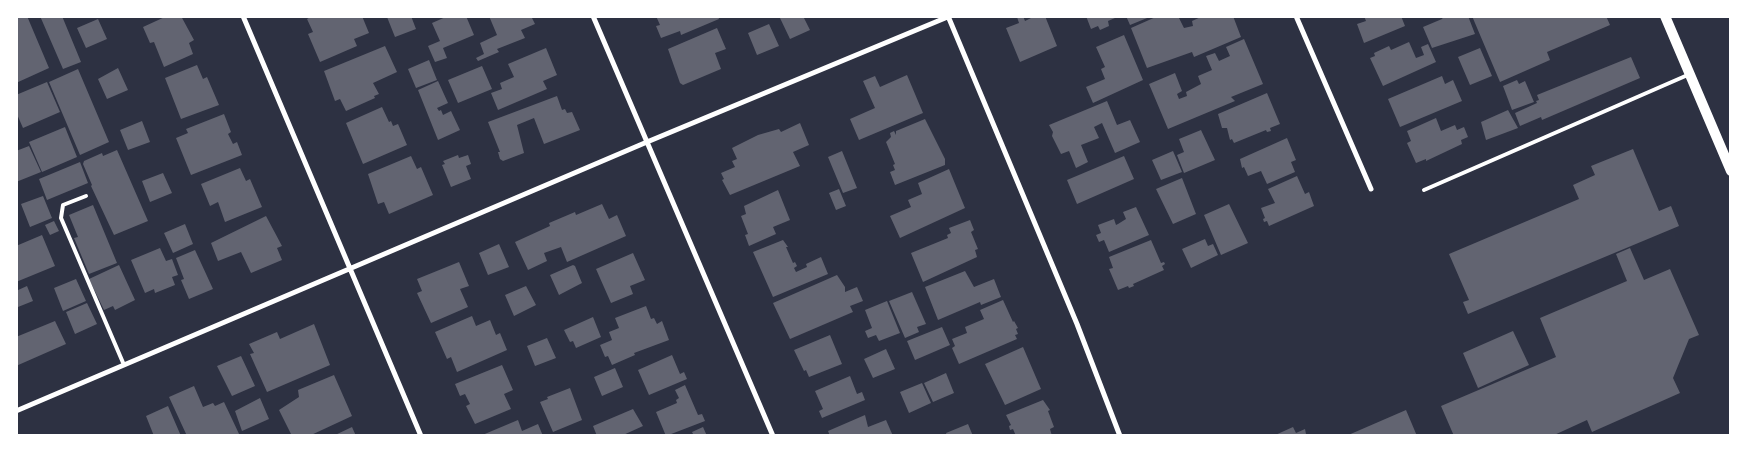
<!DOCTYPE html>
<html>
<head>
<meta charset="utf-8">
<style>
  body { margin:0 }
  #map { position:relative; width:1747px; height:452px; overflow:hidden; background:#2d3142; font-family:Signika,sans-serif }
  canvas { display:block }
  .frame { position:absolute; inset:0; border:18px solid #fff; pointer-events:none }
</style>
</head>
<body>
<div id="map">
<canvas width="1747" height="452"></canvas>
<div class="frame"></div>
</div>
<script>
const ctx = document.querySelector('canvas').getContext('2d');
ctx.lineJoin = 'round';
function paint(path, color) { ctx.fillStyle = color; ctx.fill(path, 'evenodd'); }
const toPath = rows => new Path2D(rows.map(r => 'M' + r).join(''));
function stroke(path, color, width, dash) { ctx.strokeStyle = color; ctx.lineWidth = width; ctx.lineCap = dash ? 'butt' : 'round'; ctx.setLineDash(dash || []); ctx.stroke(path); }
const building = toPath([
  [16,16,27,16,49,68,16,83],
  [40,16,62,16,81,62,63,69],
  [167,16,181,16,194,40,189,43,193,54,164,67,154,42,150,43,143,27],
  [312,16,362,16,369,33,354,39,357,46,320,62,308,34,313,32,307,19],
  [411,16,416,29,395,37,387,17],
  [448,16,466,16,474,35,443,48,447,58,435,62,428,46,440,41,432,23],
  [489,16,531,16,535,24,521,30,525,38,497,49,499,52,478,61,476,58,484,54,480,43,497,35],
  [656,16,718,16,719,19,681,35,680,31,661,38,656,26,660,25],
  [783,16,803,16,810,30,790,39,780,18],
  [1019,16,1023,16,1025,21,1035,16,1045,16,1057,46,1020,62,1006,28,1019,23,1017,17],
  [1086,16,1114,16,1115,18,1108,21,1109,26,1100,30,1098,26,1091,29],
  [1126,16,1152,16,1130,25],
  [1158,16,1178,16,1184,28,1193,26,1192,21,1203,16,1233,16,1241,37,1194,57,1192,52,1147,68,1131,28],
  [1364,16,1401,16,1405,26,1364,43,1357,24,1366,21],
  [1444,16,1468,16,1475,34,1432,48,1423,27,1442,19],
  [1472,16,1606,16,1610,25,1547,52,1550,60,1500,82],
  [98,19,107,39,86,48,77,28],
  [769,24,779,46,757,55,748,33],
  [717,28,726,49,715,53,721,69,683,85,680,83,668,49],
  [1124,35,1143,80,1093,103,1086,87,1105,79,1101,69,1105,67,1096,47],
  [1244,39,1263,84,1231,97,1235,101,1168,129,1149,84,1175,73,1182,91,1177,94,1179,99,1187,96,1186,92,1201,84,1198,76,1212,70,1206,56,1215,53,1219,61,1230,56,1226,47],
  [1409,42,1416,58,1424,55,1421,47,1428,44,1436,62,1383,86,1370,58,1375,56,1374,53,1389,46,1391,50],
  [385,46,397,72,373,83,379,94,374,96,375,98,346,111,340,99,335,101,324,71],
  [546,48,557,75,543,81,547,89,498,110,491,93,502,89,500,83,514,77,508,64],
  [1480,48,1492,76,1470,85,1458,57],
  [1631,57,1640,78,1542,120,1541,117,1520,126,1515,113,1537,103,1536,101,1539,100,1537,95],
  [429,60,437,80,416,88,408,69],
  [197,65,203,79,207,77,219,105,181,119,165,78],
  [482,66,492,89,458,103,448,80],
  [118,68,128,90,107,99,98,79],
  [78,69,109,142,80,155,49,82],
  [907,75,923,113,859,140,850,119,875,108,863,81,875,76,880,87],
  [1442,76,1445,84,1453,80,1462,101,1400,127,1388,99],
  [1517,80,1519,84,1525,81,1534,102,1512,110,1503,86],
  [438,81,448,103,437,108,439,111,441,110,443,115,451,111,460,130,438,140,418,90],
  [47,82,60,112,23,128,16,112,16,95],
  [1267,93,1280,124,1270,128,1271,131,1267,132,1266,130,1234,143,1232,139,1230,140,1227,128,1222,128,1218,114],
  [557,96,562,110,565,109,567,113,572,112,580,130,544,144,534,118,517,125,524,153,503,161,500,159,498,152,500,152,488,122],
  [1107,101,1117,125,1130,120,1140,142,1115,153,1102,123,1094,127,1099,138,1081,145,1088,162,1076,168,1069,151,1061,154,1052,136,1053,132,1049,125],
  [382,107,389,122,391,121,393,126,398,124,407,145,363,164,346,123],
  [1508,110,1518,128,1486,140,1481,122],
  [224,114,231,132,228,134,233,144,237,142,242,155,191,175,176,138,188,133,186,129],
  [1436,118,1441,131,1455,125,1457,130,1464,127,1468,137,1461,140,1462,144,1426,161,1426,159,1416,163,1407,143,1411,141,1407,131],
  [925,119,945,159,945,165,895,185,890,172,895,170,893,165,895,164,886,142,891,137,890,133,894,131,896,135,896,131],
  [142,121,150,142,128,150,120,130],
  [800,123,809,145,793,152,800,166,730,195,722,180,724,179,721,173,735,167,732,161,737,159,732,148,758,135,779,129,781,132],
  [65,127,77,157,42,172,29,142],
  [1201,130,1215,160,1184,173,1177,155,1184,152,1179,139],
  [1287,138,1296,160,1291,162,1295,172,1267,184,1261,171,1248,176,1244,167,1242,168,1240,159],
  [29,146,41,172,16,182,16,151],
  [1633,149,1659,211,1671,206,1679,226,1468,314,1463,302,1469,300,1449,254,1579,199,1573,185,1595,175,1591,166],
  [117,150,148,221,114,235,91,186,92,185,83,164,84,161,102,153,103,156],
  [842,151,857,188,843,193,828,157],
  [1173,151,1182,172,1161,180,1152,160],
  [458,155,459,158,468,155,471,164,466,166,471,179,451,187,442,165,445,164,443,161],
  [411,156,417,169,421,167,433,195,389,214,384,202,378,204,368,174],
  [1124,156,1134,179,1077,204,1067,180],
  [80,162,88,183,47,200,39,179],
  [240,168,246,181,250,179,262,207,225,222,218,202,210,206,201,184],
  [949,169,965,208,900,238,890,216,911,207,908,200,922,194,918,183],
  [163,173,172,193,150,202,142,181],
  [1297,176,1305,194,1309,192,1314,206,1269,226,1267,221,1264,222,1263,219,1265,218,1261,208,1275,203,1268,189],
  [1182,178,1196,214,1173,224,1156,189],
  [839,189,846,206,836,210,829,193],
  [778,190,790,220,773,227,776,234,749,246,745,235,748,234,741,216,746,214,744,206],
  [43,196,52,218,30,227,21,204],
  [602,204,609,219,617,215,626,236,567,262,561,247,544,253,547,261,528,270,515,242,550,226,549,223,575,212,576,215],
  [1229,204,1248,243,1221,255,1204,215],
  [93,205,117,263,89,274,74,238,78,237,69,215],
  [1136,207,1149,235,1109,252,1104,240,1099,242,1096,235,1101,233,1098,225,1114,219,1116,225,1118,224,1126,219,1123,212],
  [266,216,282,246,277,248,282,260,251,273,241,252,218,261,211,243],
  [970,220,974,230,971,232,978,249,975,250,977,257,923,282,911,253,948,238,947,235,951,233,949,228],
  [54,221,59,231,50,235,45,225],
  [185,224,193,244,173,253,164,233],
  [42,235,55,266,16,282,16,246],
  [1205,239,1208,246,1213,244,1218,255,1191,268,1182,249],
  [783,240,788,247,786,247,793,263,795,262,797,266,794,268,796,272,807,267,806,264,821,257,828,274,773,297,753,252],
  [1151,240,1161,263,1164,262,1165,264,1162,266,1164,270,1133,284,1134,286,1129,288,1128,286,1118,290,1109,269,1113,268,1109,257],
  [499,244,509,267,488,275,479,253],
  [160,248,166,261,172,259,178,275,172,277,175,285,155,293,154,289,145,293,131,260],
  [1630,248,1644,280,1670,269,1699,335,1689,339,1673,378,1680,393,1592,432,1587,420,1552,436,1454,436,1441,406,1556,357,1540,318,1627,281,1616,254],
  [195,250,213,289,189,299,181,280,184,279,176,258],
  [633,253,645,280,630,286,633,294,611,303,596,269],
  [459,262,469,286,460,289,468,307,431,323,417,293,422,291,417,279],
  [119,265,135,300,115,310,113,306,104,310,89,279],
  [573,265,575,266,582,283,559,295,550,275],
  [965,271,974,287,994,279,1001,297,981,305,980,302,938,320,925,287],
  [837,275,845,287,845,292,857,287,863,301,850,306,853,312,790,339,773,303],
  [76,279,86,301,63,311,54,288],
  [27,286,33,301,18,307,16,291],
  [526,286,536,305,514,316,505,295],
  [912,292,926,324,917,327,919,332,905,338,889,301],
  [1003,300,1013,322,1014,321,1018,328,1016,329,1018,334,1015,335,1017,339,959,364,952,348,955,346,952,339,967,333,965,327,984,319,980,310],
  [887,301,900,333,879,341,876,335,868,338,865,331,872,328,865,310],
  [87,303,97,324,75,334,66,312],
  [646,306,651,319,654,318,657,324,662,321,669,340,634,353,635,355,612,365,608,356,605,357,600,345,612,340,609,332,619,328,615,318],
  [472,316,476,326,490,320,496,335,500,333,507,350,457,372,451,357,447,359,435,332],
  [593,317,601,337,576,348,573,341,570,342,564,330],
  [55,321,66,344,16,366,16,337],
  [314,324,330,365,267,392,250,354,254,353,249,344,277,332,280,339],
  [942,327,950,345,915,360,907,341],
  [1513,331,1529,365,1478,388,1463,353],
  [830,335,842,364,809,377,806,370,804,371,794,350],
  [547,338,556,358,535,366,527,346],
  [1023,347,1041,389,1005,405,985,364],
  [886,349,895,369,873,378,864,359],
  [672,355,680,374,684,372,687,379,649,395,638,370],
  [241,356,255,386,232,396,217,366],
  [502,365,513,390,504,394,511,409,475,424,466,406,470,404,465,394,460,396,455,384],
  [615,368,623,387,602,396,594,377],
  [946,373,954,393,933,402,924,383],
  [334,375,352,416,309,436,292,436,279,410,299,397,298,390],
  [850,376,857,394,862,392,865,400,822,418,819,411,823,409,815,391],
  [922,383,931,403,909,413,900,392],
  [685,385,698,415,702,414,705,421,666,436,656,412,677,403,676,400,679,398,675,390],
  [194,386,203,407,213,403,215,406,224,402,240,436,187,436,169,397],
  [570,388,582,420,553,432,540,402,548,399,547,397],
  [260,398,269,419,242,431,235,411],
  [1043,400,1050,410,1048,411,1054,427,1050,429,1052,436,1016,436,1013,429,1010,430,1009,426,1011,425,1006,415],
  [168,406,181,436,154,436,146,416],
  [633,409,643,426,621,436,597,436,593,426],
  [1406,410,1417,436,1346,436],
  [865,415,868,427,886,420,893,436,830,436,828,431],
  [518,420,522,431,538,424,543,436,480,436],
  [968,424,973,436,947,436,946,433],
  [352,427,356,436,333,436],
  [703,427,707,436,694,436,692,432],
  [1293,427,1296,433,1305,429,1306,434,1273,436]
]);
const service = toPath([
  [1424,190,1690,74],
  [86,196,63,205,61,218,124,365]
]);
const minor = toPath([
  [243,16,421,436],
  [593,16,773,436],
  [948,16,1077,324,1120,436],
  [1296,16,1371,189],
  [16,411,647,142,950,16]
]);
const secondary = toPath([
  [1665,16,1731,171]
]);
paint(building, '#626471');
stroke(service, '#fff', 4);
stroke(minor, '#fff', 5);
stroke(secondary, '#fff', 10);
</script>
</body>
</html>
